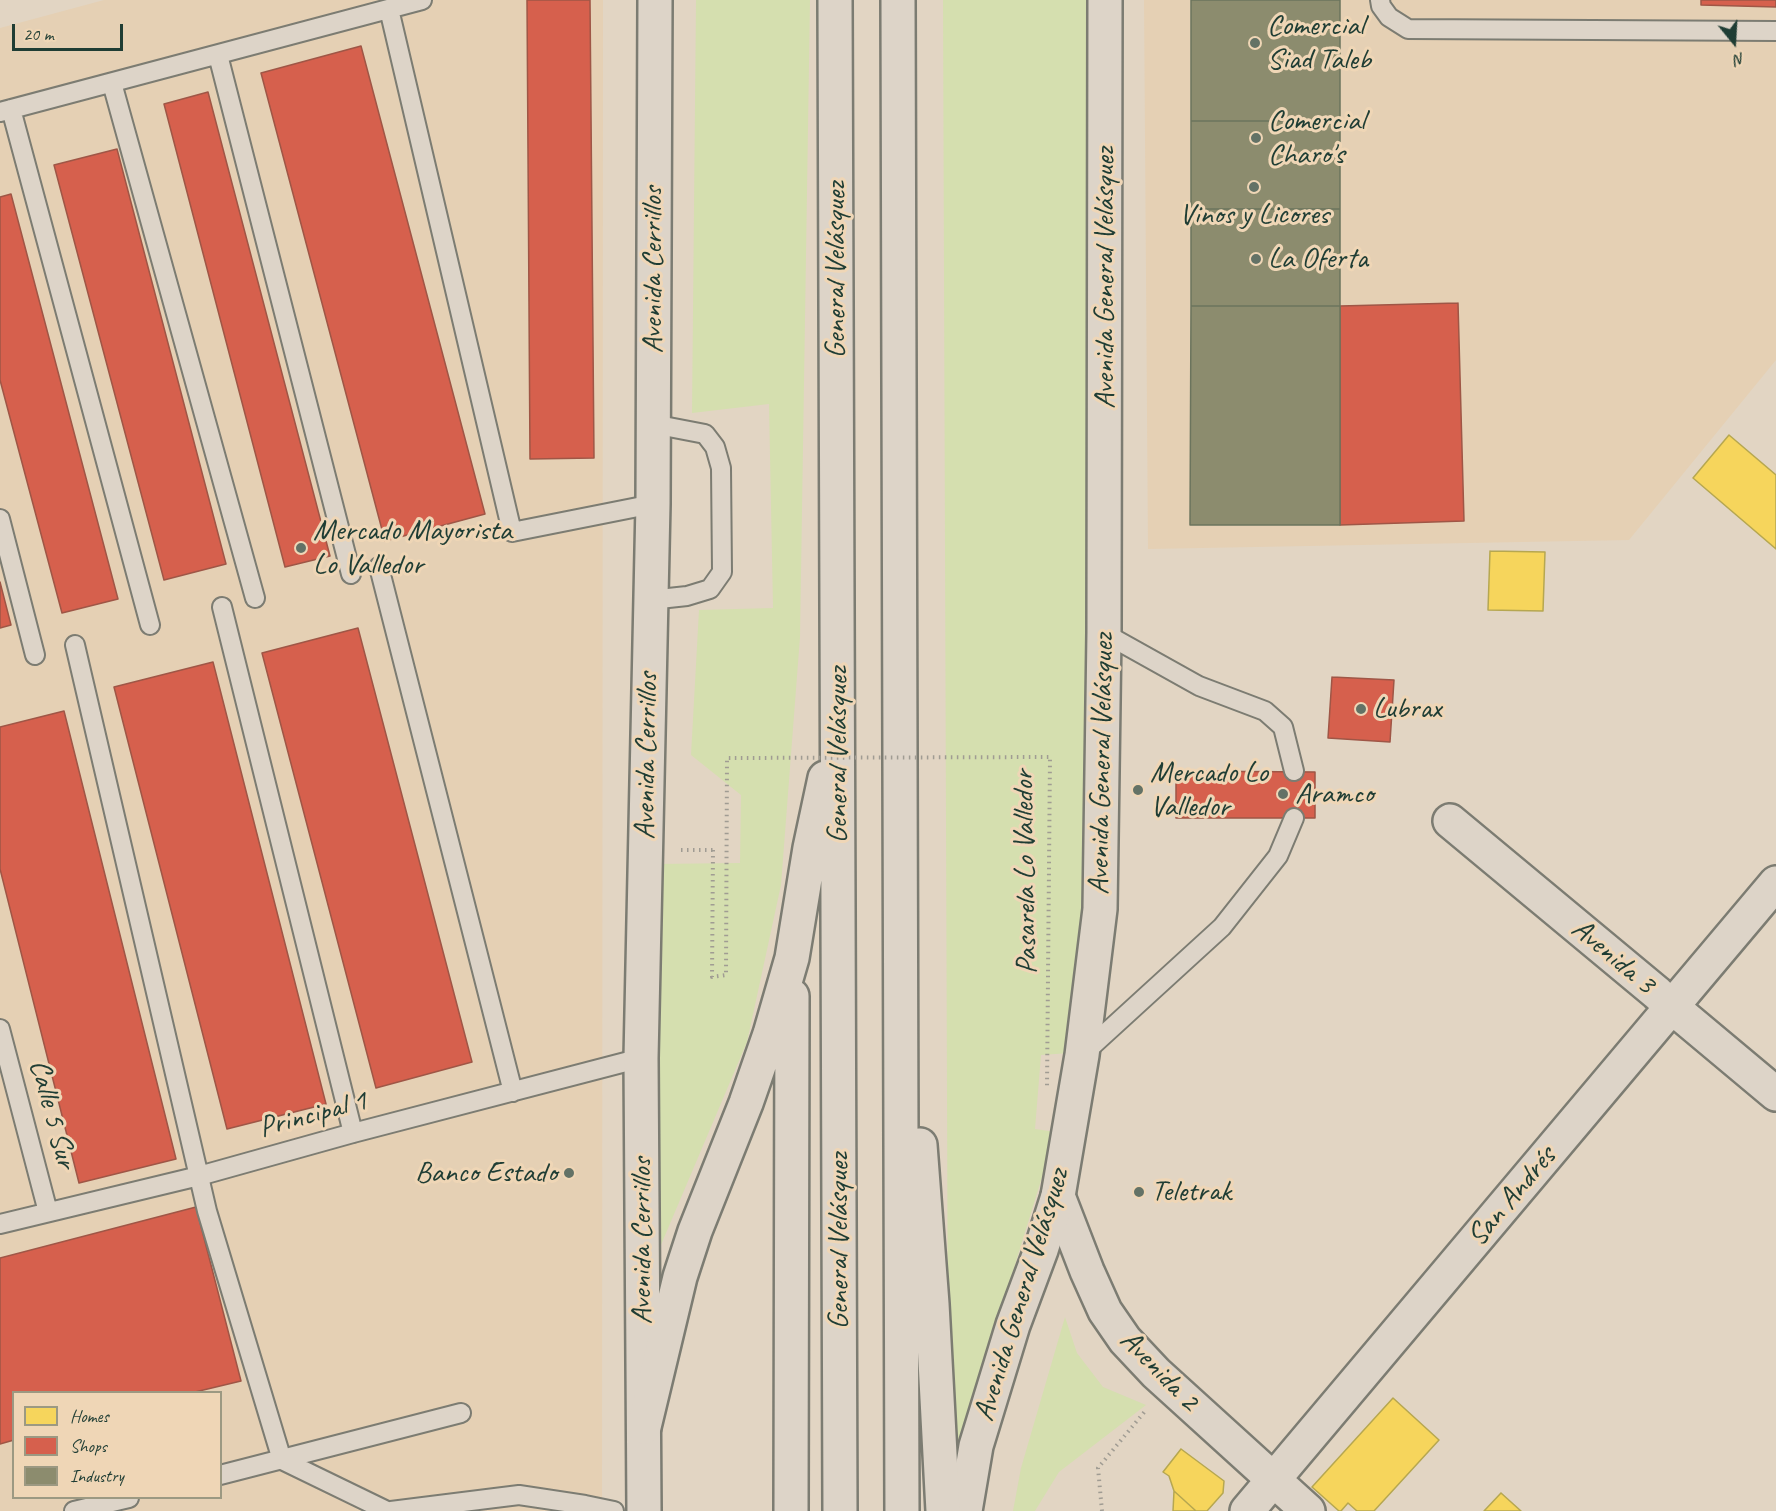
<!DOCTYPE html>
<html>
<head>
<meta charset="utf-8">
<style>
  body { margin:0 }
  #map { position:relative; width:1776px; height:1511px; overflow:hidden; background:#e2d5c3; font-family:Caveat,sans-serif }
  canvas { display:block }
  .legend { position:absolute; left:12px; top:1391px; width:210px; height:108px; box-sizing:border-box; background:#efd6b6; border:2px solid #9c9982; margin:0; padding:8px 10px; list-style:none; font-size:18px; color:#1f3d34 }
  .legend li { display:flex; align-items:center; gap:12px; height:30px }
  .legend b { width:30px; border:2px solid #9c9982 }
  .north { position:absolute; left:1704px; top:12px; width:60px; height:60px; -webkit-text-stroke:4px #efd6b6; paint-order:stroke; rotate:162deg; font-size:16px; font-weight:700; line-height:24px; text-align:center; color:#1f3d34 }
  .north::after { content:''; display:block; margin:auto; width:21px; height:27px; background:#1f3d34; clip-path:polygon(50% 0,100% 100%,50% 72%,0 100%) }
  .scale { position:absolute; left:12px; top:24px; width:111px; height:27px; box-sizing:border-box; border:3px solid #1f3d34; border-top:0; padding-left:8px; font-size:18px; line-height:21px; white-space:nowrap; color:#1f3d34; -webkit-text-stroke:4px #efd6b6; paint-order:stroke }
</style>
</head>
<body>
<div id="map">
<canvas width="1776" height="1511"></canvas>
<ul class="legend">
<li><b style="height:16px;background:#f6d55c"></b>Homes</li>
<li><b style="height:16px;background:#d6604d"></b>Shops</li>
<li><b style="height:16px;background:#8c8c6e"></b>Industry</li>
</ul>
<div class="north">N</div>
<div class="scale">20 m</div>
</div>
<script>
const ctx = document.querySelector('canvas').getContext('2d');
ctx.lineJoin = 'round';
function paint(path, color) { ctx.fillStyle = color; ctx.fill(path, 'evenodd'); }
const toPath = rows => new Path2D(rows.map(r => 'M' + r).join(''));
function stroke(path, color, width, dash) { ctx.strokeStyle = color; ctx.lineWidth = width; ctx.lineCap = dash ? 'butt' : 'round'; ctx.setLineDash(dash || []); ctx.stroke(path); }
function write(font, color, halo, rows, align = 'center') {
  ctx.font = font + ' Caveat,sans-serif'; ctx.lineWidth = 6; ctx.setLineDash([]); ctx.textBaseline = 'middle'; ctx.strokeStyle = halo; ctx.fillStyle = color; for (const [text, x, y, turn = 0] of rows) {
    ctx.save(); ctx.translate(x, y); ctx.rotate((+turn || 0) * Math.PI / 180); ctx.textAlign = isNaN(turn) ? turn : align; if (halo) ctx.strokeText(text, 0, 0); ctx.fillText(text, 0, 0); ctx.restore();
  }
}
const built = toPath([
  [104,0,603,0,602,1511,0,1511,0,28],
  [14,1392,220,1392,220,1498,14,1498],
  [1144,0,1776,0,1776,360,1629,540,1148,549]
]);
const green = toPath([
  [696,0,810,0,800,637,781,885,747,1042,655,1259,655,864,740,863,741,795,691,755,699,610,773,608,769,404,692,413],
  [943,0,1092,0,1087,258,1088,515,1084,914,1070,1053,1041,1055,1035,1129,1056,1132,955,1459,948,1370],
  [1065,1317,1077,1353,1103,1387,1146,1405,1059,1472,1035,1511,1013,1511,1021,1468]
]);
const homes = toPath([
  [1729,435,1776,475,1776,549,1693,478,1729,435],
  [1490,551,1545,552,1543,611,1488,610,1490,551],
  [1393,1398,1439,1440,1374,1511,1357,1511,1348,1503,1341,1511,1339,1511,1312,1487,1393,1398],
  [1181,1449,1224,1481,1223,1493,1207,1511,1196,1511,1174,1491,1169,1476,1163,1472,1181,1449],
  [1174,1491,1196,1511,1173,1511,1174,1491],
  [1501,1493,1521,1511,1484,1511,1501,1493]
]);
const shops = toPath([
  [527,0,590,0,594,458,530,459,527,0],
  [1701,0,1776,0,1776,7,1701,5,1701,0],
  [361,46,485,514,385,541,261,73,361,46],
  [208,92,330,556,285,567,164,104,208,92],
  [117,149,226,564,164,580,54,165,117,149],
  [11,194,118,599,62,613,0,380,0,197,11,194],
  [1458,303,1464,521,1340,525,1340,306,1458,303],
  [0,582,11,625,0,628,0,582],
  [358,628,472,1062,376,1088,262,653,358,628],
  [213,662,326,1104,227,1129,114,687,213,662],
  [1332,677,1394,680,1390,742,1328,738,1332,677],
  [64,711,176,1159,79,1183,0,869,0,727,64,711],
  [1176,771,1315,772,1315,818,1176,818,1176,771],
  [196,1207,241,1381,195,1392,14,1392,14,1440,0,1444,0,1258,196,1207]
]);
const industry = toPath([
  [1191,0,1340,0,1340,121,1191,121,1191,0],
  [1191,121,1340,121,1340,209,1191,209,1191,121],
  [1191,209,1340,209,1340,306,1191,306,1191,209],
  [1191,306,1340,306,1340,525,1190,525,1191,306]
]);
const path = toPath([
  [681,850,713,850],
  [1102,1511,1098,1468,1146,1410]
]);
const lane = toPath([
  [1380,0,1381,6,1389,17,1408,29,1776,31],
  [389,9,512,532,653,504],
  [218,55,351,574],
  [112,83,255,598],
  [11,109,150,625],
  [0,112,422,0],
  [0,519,35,655],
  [379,567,513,1092],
  [650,600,687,596,710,589,722,572,721,468,715,447,705,434,653,424],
  [222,607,353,1133],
  [1104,633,1199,686,1265,711,1283,727,1294,771],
  [75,645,207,1211,282,1460,387,1511],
  [0,1029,48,1212],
  [1083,1054,1222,927,1278,856,1294,818],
  [0,1224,199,1176,353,1133,641,1058],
  [220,1475,461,1413],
  [74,1511,129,1498],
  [391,1511,519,1495,585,1505,614,1511]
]);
const street = toPath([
  [1450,821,1657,993,1672,1007,1776,1094],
  [1058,1196,1087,1271,1105,1311,1125,1340,1156,1373,1308,1511],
  [1247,1511,1776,883]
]);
const primary = toPath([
  [644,1511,641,1058,653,504,655,0],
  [965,1511,976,1446,1013,1325,1041,1250,1058,1196,1082,1055,1100,909,1104,633,1105,0]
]);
const highway = toPath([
  [835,0,840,1511],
  [898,0,902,1511],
  [920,1145,932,1304,943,1511],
  [644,1427,680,1277,695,1231,746,1103,770,1034,792,958,810,848,825,778],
  [791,1511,792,996]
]);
const pathBridge = toPath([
  [713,850,712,977,726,975,727,758,1050,757,1047,1086]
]);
const markers = [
  [1255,43,6,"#637266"],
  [1256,138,6,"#637266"],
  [1254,187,6,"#637266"],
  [1256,259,6,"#637266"],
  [301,548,6,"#637266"],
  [1361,709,6,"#637266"],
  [1138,790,6,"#637266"],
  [1283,794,6,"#637266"],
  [569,1173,6,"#637266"],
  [1139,1192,6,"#637266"]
];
const poiNames = [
  ["Comercial",1267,26],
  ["Siad Taleb",1267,60],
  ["Comercial",1268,121],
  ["Charo's",1268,155],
  ["Vinos y Licores",1254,215,"center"],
  ["La Oferta",1268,259],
  ["Mercado Mayorista",313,531],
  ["Lo Valledor",313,565],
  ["Lubrax",1373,709],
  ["Mercado Lo",1150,773],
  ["Valledor",1150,807],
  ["Aramco",1295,794],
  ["Banco Estado",557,1173,"right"],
  ["Teletrak",1151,1192]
];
const streetNames = [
  ["Avenida Cerrillos",653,270,-90],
  ["General Velásquez",836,270,-90],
  ["Avenida General Velásquez",1105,278,-90],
  ["General Velásquez",838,755,-90],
  ["Avenida Cerrillos",647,756,-89],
  ["Avenida General Velásquez",1102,764,-89],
  ["Pasarela Lo Valledor",1026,872,-91],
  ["Avenida 3",1613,957,40],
  ["Calle 5 Sur",52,1114,75],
  ["Principal 1",313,1115,-15],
  ["San Andrés",1512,1197,-50],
  ["Avenida Cerrillos",642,1241,-90],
  ["General Velásquez",839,1241,-90],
  ["Avenida General Velásquez",1022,1295,-73],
  ["Avenida 2",1159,1371,46]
];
paint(built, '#e5d0b4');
paint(green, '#d5dfaf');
paint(homes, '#f6d55c');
stroke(homes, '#b6a750', 1.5);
paint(shops, '#d6604d');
stroke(shops, '#9f5646', 1.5);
paint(industry, '#8c8c6e');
stroke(industry, '#6b745d', 1.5);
stroke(lane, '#7c7c72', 22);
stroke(street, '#7c7c72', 38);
stroke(primary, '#7c7c72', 38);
stroke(highway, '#7c7c72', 38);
stroke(path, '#a09c93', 4, [1.5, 4.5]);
stroke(lane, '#ddd4c8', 18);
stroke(street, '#ddd4c8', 33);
stroke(primary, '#ddd4c8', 33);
stroke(highway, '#ddd4c8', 33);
stroke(pathBridge, '#a09c93', 4, [1.5, 4.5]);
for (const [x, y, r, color] of markers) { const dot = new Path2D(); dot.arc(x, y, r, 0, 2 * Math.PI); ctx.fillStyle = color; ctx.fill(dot); stroke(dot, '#efd6b6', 2); }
write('30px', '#1f3d34', '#efd6b6', poiNames, 'left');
write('30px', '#1f3d34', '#efd6b6', streetNames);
</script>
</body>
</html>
